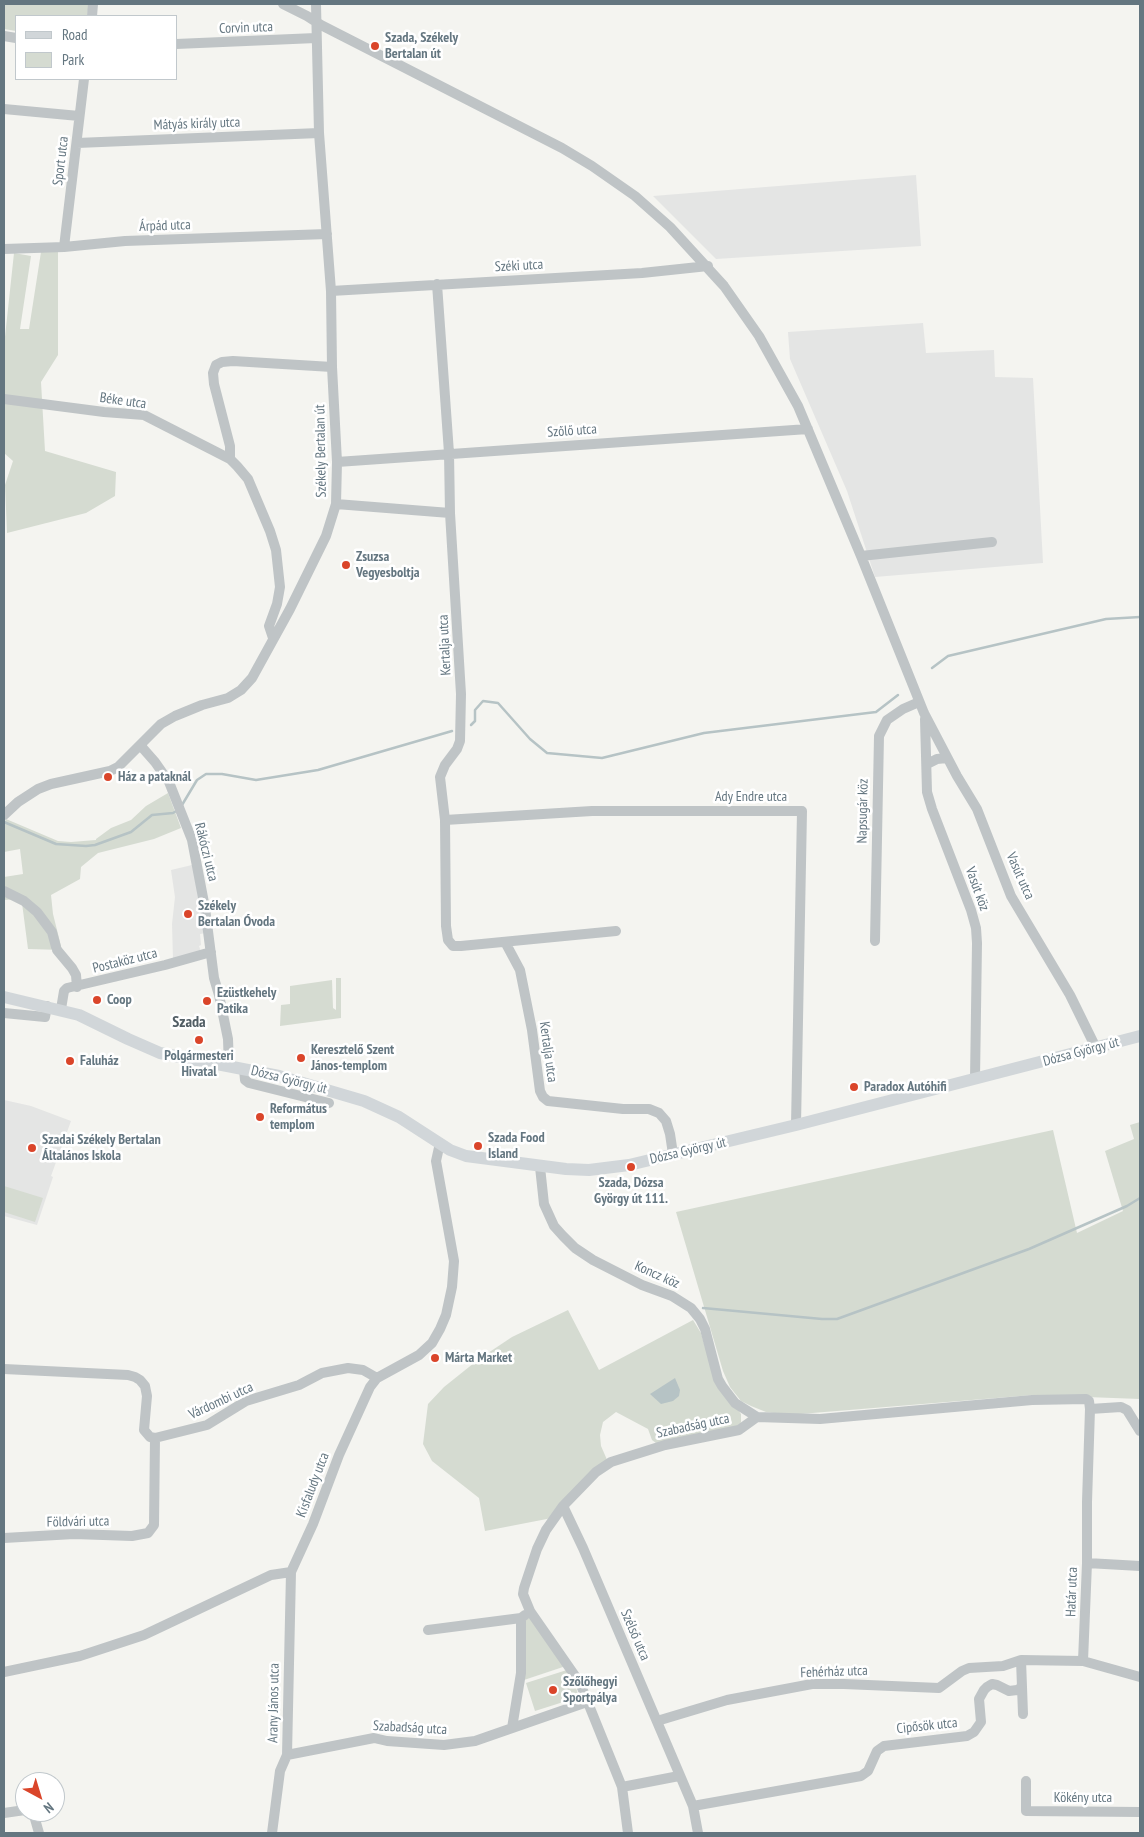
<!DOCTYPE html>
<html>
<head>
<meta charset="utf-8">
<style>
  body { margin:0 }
  #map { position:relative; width:1144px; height:1837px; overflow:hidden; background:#f4f4f0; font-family:"PT Sans Narrow",sans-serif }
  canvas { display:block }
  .frame { position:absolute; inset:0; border:5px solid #647680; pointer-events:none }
  .legend { position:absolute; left:15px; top:15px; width:162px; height:65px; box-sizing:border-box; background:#fff; border:1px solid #c1c8cc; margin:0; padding:6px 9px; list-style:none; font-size:15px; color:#647680 }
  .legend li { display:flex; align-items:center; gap:10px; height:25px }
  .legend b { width:25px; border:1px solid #c1c8cc }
  .north { position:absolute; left:15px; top:1772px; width:50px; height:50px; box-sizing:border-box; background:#fff; border:1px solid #c1c8cc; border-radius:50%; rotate:141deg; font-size:14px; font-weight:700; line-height:20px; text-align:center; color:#647680 }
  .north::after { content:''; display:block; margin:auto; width:18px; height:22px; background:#da452a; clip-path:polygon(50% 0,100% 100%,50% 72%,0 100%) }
</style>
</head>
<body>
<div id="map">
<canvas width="1144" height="1837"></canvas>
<div class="frame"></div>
<ul class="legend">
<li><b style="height:6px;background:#d1d6d9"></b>Road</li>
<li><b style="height:14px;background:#d5dbd1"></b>Park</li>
</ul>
<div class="north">N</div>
</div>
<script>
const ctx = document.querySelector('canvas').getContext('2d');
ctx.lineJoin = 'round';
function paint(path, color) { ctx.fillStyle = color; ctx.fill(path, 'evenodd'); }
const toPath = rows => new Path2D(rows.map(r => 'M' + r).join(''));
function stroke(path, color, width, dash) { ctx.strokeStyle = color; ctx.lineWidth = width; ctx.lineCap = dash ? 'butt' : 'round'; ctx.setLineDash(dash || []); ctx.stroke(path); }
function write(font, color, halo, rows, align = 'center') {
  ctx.font = font + ' "PT Sans Narrow",sans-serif'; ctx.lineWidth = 5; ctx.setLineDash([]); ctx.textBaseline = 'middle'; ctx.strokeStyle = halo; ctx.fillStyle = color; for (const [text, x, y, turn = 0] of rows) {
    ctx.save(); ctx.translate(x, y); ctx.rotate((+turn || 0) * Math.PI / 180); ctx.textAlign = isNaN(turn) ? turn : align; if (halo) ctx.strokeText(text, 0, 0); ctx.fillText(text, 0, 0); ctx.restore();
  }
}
const built = toPath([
  [916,175,921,246,716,259,653,196],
  [923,323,926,353,994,350,995,377,1033,378,1043,563,875,577,847,491,790,359,788,332],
  [192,865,201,901,197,902,198,911,203,911,204,917,200,918,201,927,205,926,206,933,200,934,201,945,199,946,201,952,173,959,172,924,175,897,171,870],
  [4,1100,31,1106,71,1121,51,1176,53,1177,37,1225,4,1216]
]);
const green = toPath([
  [4,4,89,4,87,16,16,16,16,31,4,29],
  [58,250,58,355,41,382,45,451,116,472,115,496,86,513,7,533,5,485,13,461,4,453,4,346,14,253,31,256,20,329,29,329,41,252],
  [168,793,181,828,154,839,98,853,81,867,80,879,51,895,53,914,62,950,28,949,22,903,17,899,4,900,4,877,23,874,20,849,4,852,4,823,6,819,58,841,71,842,96,840,96,839,111,828,131,820,146,806],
  [336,978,341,978,341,1018,280,1026,281,1005,290,1004,290,986,332,980,333,1008,336,1010],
  [1140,1122,1140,1399,1033,1395,788,1415,766,1412,751,1406,741,1401,730,1387,723,1371,676,1212,1053,1130,1077,1233,1123,1211,1105,1151,1134,1139,1130,1125],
  [4,1186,43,1198,35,1222,4,1212],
  [568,1310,599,1370,693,1320,701,1333,714,1377,741,1414,741,1422,740,1426,656,1443,652,1440,648,1429,616,1412,603,1422,600,1435,601,1446,608,1462,557,1517,485,1531,479,1498,432,1461,423,1444,428,1404,444,1387,479,1359,512,1337],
  [532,1616,569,1665,524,1680,526,1619],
  [570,1669,579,1697,535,1711,526,1683]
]);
const water = toPath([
  [675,1378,680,1390,679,1396,673,1401,661,1404,650,1394]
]);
const stream = toPath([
  [932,668,948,656,1106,619,1140,617],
  [471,725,475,721,475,710,483,701,498,703,530,739,547,753,602,758,704,733,876,712,898,695],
  [182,805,197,780,206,774,222,774,256,780,318,770,452,731],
  [4,822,56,844,86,846,95,845,131,832,152,815,173,813,178,810],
  [703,1308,822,1319,837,1319,1029,1249,1127,1206,1140,1198]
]);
const minor = toPath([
  [283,4,307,16,321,25,562,148,592,166,635,196,670,227,724,286,759,336,798,406,861,556,924,713,957,776,977,809,1011,896,1070,995,1096,1048],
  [92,16,93,4],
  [4,36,16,38],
  [176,44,316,38],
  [4,109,79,116],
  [77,143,319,133],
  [64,247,84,79],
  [4,249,64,247,125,241,327,234],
  [437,284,449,453,450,513,461,694,460,741,457,749,445,765,440,777,445,820,446,926,448,940,453,946,461,946,616,931],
  [331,291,642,273,708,266],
  [4,399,104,412,144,415,230,459,237,466,248,479,270,531,276,550,280,587,277,604,269,626,273,638],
  [230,459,230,446,214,384,213,373,216,365,222,362,233,361,332,367],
  [337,462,808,429],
  [336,504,450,513],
  [861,556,992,542],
  [925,719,927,792,932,809,971,910,976,928,977,943,975,1079],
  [140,745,155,762,169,782,192,840,205,908,214,978,219,995,228,1039,229,1067],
  [927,764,937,759,947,758],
  [4,815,18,802,38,789,51,784,110,771,118,767,161,724,175,716,202,705,228,698,241,690,252,678,290,609,326,536,336,504,337,462,332,367,331,291,319,133,316,4],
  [445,820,592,811,802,811,796,1125],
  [4,891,24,901,37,912,52,932,56,947],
  [875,941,879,736,887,720,903,709,919,702],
  [505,942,520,970,532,1030,540,1091,543,1097,548,1101,623,1109,649,1109,659,1113,666,1121,670,1134,673,1154],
  [57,950,72,968,76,975,77,987],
  [61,1009,64,991,67,988,165,965,211,952],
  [4,1013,45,1017,47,1006],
  [244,1069,245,1080,249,1083,329,1103],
  [540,1167,544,1204,554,1226,563,1236,575,1248,593,1260,642,1285,672,1296,691,1308,700,1319,705,1329,718,1379,722,1386,735,1403,757,1417],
  [4,1369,128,1375,135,1377,140,1380,145,1386,147,1396,144,1430,150,1437,155,1438,207,1425,246,1401,299,1385,322,1373,348,1368,363,1370,377,1378],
  [1090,1409,1121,1407,1127,1410,1140,1431],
  [563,1506,583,1548,693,1806,698,1833],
  [4,1538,74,1534,132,1536,148,1533,154,1525,155,1438],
  [1087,1563,1140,1566],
  [428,1630,521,1618,525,1615],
  [1021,1660,1023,1714],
  [4,1672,80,1656,144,1635,271,1575,291,1572],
  [657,1721,727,1700,812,1684,844,1684,939,1688,962,1671,969,1668,1003,1666,1021,1660,1083,1661,1140,1677],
  [512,1728,521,1673,521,1618],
  [287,1755,374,1738,387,1741,444,1745,475,1741,587,1702],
  [1026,1781,1026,1811,1140,1812],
  [622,1787,679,1776],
  [693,1806,861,1776,868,1771,877,1751,884,1746,967,1736,974,1732,981,1722,979,1699,984,1690,987,1687,992,1684,997,1685,1009,1691,1017,1690,1022,1687],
  [33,1812,39,1833],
  [4,1813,25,1810],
  [272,1833,280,1771,287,1755,291,1572,313,1524,339,1455,370,1387,377,1378,419,1355,432,1343,440,1329,446,1315,452,1287,454,1261,436,1161,440,1143],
  [628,1833,622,1787,580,1683,530,1611,523,1594,524,1588,537,1549,546,1530,563,1506,596,1472,611,1462,665,1445,739,1430,757,1417,820,1419,1032,1400,1086,1399,1089,1401,1090,1409,1087,1502,1087,1563,1083,1661]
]);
const major = toPath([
  [4,997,79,1015,128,1039,160,1053,279,1076,364,1101,399,1117,450,1150,466,1156,566,1169,589,1170,629,1165,796,1125,1140,1036]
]);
const markers = [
  [375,46,5,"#da452a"],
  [346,565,5,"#da452a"],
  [108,777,5,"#da452a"],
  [188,914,5,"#da452a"],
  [97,1000,5,"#da452a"],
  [207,1001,5,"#da452a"],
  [199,1040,5,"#da452a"],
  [301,1058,5,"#da452a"],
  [70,1061,5,"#da452a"],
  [854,1087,5,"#da452a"],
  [260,1117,5,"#da452a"],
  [478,1146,5,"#da452a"],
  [32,1148,5,"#da452a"],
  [631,1167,5,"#da452a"],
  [435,1358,5,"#da452a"],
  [553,1690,5,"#da452a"]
];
const streetNames = [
  ["Corvin utca",246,28,-2],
  ["Mátyás király utca",197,124,-2],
  ["Sport utca",61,161,-83],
  ["Árpád utca",165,226,-2],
  ["Széki utca",519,266,-3],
  ["Béke utca",123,401,8],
  ["Szőlő utca",572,431,-4],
  ["Székely Bertalan út",321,451,-91],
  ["Kertalja utca",445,645,-93],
  ["Ady Endre utca",751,797],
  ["Napsugár köz",863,811,-89],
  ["Rákóczi utca",206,852,76],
  ["Vasút utca",1020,876,66],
  ["Vasút köz",977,889,70],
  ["Postaköz utca",125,961,-14],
  ["Kertalja utca",548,1052,82],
  ["Dózsa György út",1081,1052,-15],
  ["Dózsa György út",289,1080,14],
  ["Dózsa György út",688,1151,-13],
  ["Koncz köz",657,1275,24],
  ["Várdombi utca",221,1401,-25],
  ["Szabadság utca",693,1426,-12],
  ["Kisfaludy utca",313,1485,-69],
  ["Földvári utca",78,1522,-1],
  ["Határ utca",1072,1592,-88],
  ["Szélső utca",635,1635,67],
  ["Fehérház utca",834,1672,-2],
  ["Arany János utca",274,1703,-89],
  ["Cipősök utca",927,1726,-6],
  ["Szabadság utca",410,1728,3],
  ["Kökény utca",1083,1798]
];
const poiNames = [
  ["Szada, Székely",385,38],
  ["Bertalan út",385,54],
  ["Zsuzsa",356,557],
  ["Vegyesboltja",356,573],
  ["Ház a pataknál",118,777],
  ["Székely",198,906],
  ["Bertalan Óvoda",198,922],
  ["Ezüstkehely",217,993],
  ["Patika",217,1009],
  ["Coop",107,1000],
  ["Keresztelő Szent",311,1050],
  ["János-templom",311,1066],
  ["Polgármesteri",199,1056,"center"],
  ["Hivatal",199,1072,"center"],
  ["Faluház",80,1061],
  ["Paradox Autóhifi",864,1087],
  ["Református",270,1109],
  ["templom",270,1125],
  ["Szada Food",488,1138],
  ["Island",488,1154],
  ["Szadai Székely Bertalan",42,1140],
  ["Általános Iskola",42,1156],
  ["Szada, Dózsa",631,1183,"center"],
  ["György út 111.",631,1199,"center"],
  ["Márta Market",445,1358],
  ["Szőlőhegyi",563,1682],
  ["Sportpálya",563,1698]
];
const quarterNames = [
  ["Szada",189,1022]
];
paint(built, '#e4e5e4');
paint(green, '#d5dbd1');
paint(water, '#b6c3c5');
stroke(stream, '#b6c3c5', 2.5);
stroke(minor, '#bfc4c6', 10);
stroke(major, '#d1d6d9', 12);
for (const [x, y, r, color] of markers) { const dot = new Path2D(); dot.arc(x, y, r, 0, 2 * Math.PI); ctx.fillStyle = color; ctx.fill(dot); stroke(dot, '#fff', 2); }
write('14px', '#647680', '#fff', streetNames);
write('bold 14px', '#647680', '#fff', poiNames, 'left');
write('bold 16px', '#525e65', '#fff', quarterNames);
</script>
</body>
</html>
